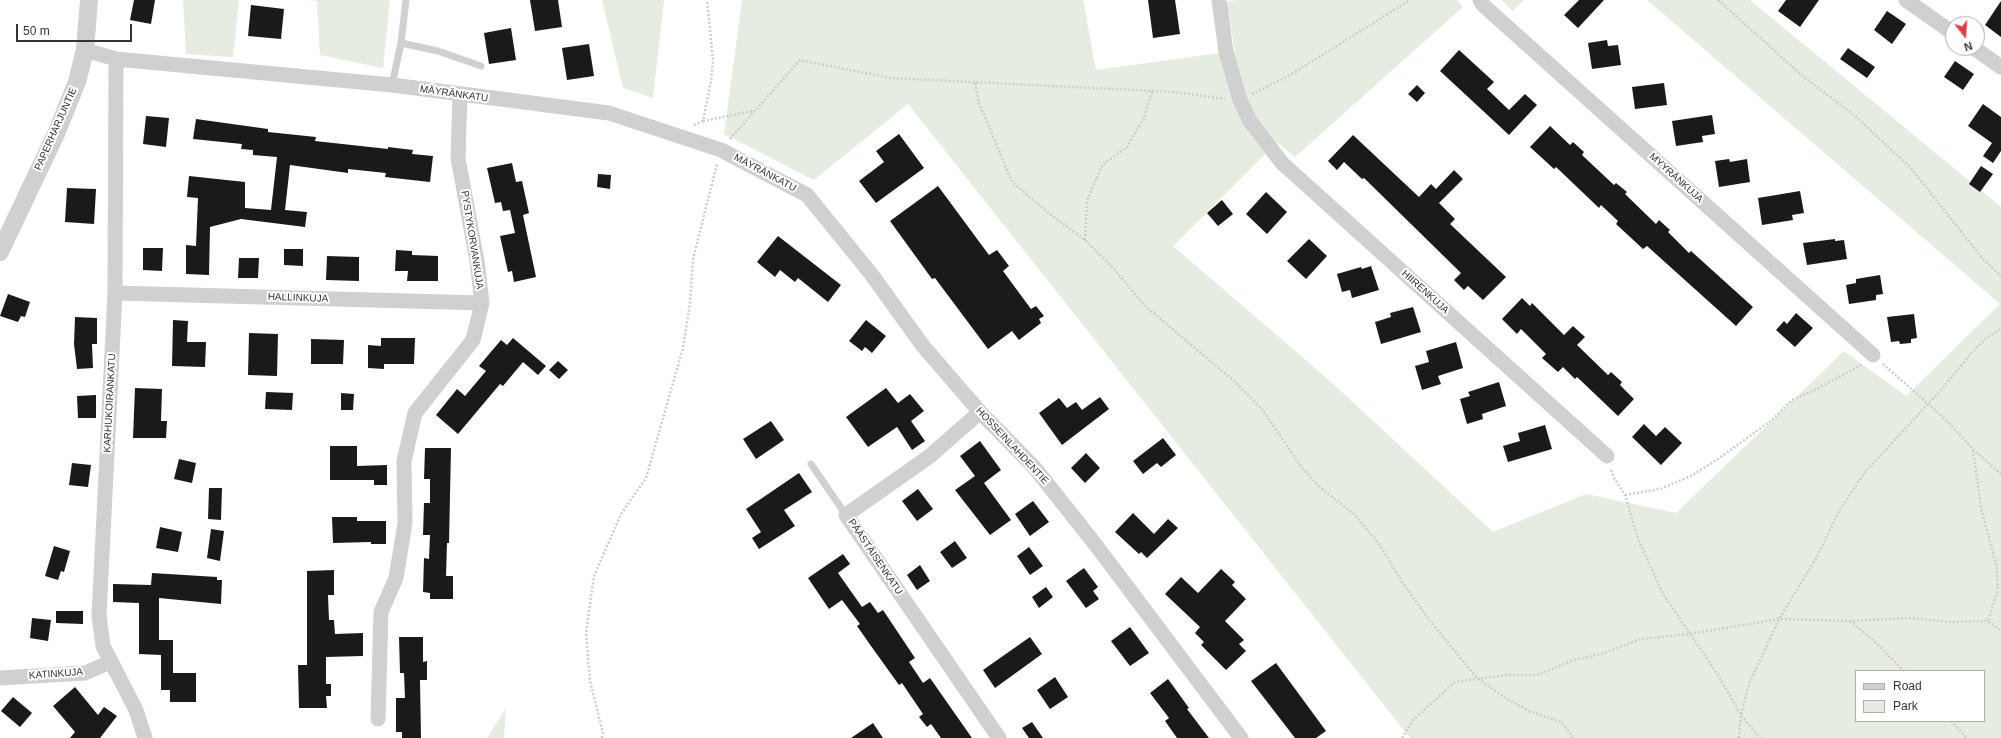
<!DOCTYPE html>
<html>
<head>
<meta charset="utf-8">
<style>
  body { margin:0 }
  #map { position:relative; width:2001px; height:738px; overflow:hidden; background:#fff; font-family:Arial,sans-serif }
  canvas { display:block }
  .legend { position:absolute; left:1855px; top:670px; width:130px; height:52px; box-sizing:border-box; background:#fff; border:1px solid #adadad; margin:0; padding:5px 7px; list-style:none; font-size:12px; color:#333 }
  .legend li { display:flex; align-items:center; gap:8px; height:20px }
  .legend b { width:20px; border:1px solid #adadad }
  .north { position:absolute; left:1945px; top:16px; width:40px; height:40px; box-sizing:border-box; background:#fff; border:1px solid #adadad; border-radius:50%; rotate:163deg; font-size:11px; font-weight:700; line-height:16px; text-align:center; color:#333 }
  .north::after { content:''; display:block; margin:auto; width:14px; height:18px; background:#e63946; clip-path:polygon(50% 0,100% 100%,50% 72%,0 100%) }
  .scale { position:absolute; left:16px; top:24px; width:116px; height:18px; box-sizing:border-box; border:2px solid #333; border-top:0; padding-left:5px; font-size:12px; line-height:14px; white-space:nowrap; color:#333; -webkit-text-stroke:3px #fff; paint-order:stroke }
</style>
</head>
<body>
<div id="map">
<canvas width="2001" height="738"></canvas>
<ul class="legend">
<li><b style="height:5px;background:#d0d0d0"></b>Road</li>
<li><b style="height:11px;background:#e6ecdf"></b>Park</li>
</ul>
<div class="north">N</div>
<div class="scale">50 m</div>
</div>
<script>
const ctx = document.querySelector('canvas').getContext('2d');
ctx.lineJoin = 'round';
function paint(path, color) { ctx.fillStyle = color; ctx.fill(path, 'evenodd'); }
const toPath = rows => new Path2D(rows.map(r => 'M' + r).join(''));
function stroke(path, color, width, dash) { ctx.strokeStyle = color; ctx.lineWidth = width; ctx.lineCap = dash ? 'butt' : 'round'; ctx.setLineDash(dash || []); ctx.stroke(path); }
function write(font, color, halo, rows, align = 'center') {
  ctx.font = font + ' Arial,sans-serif'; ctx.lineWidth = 4; ctx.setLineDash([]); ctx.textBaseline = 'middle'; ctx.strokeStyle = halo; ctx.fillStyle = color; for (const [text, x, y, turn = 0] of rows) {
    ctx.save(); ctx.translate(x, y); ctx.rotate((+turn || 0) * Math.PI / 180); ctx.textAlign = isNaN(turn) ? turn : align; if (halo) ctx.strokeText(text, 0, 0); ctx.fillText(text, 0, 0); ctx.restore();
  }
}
const green = toPath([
  [183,0,239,0,233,57,186,54],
  [308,0,390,0,383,68,320,55,317,1],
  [602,0,664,0,653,98,623,88],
  [742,0,1083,0,1096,70,1235,51,1226,2,1236,0,1457,0,1463,7,1295,157,1277,142,1173,246,1331,382,1493,532,1586,494,1676,513,1844,351,1906,396,2000,304,1647,0,1750,0,2001,207,2001,738,1410,738,908,104,814,180,724,134],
  [1856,671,1984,671,1984,721,1856,721],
  [1502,0,1524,0,1512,11],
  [506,708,504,738,487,738]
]);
const building = toPath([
  [134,0,155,0,151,24,130,20],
  [530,0,558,0,562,27,535,31],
  [1148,0,1175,0,1180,34,1153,38],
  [1579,0,1604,0,1578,28,1564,15],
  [1786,0,1819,0,1800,27,1778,11],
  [2001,1,2001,37,1985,25],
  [251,5,284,9,281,39,248,36],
  [1887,11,1906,24,1892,44,1874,30],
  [511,28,516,60,489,64,484,33],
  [1607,40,1608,46,1618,45,1621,65,1592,69,1588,43],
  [589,44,594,76,567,80,562,48],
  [1848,48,1875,67,1867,78,1840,59],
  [1459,50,1494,82,1487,89,1509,110,1525,94,1537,105,1509,135,1440,71],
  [1955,61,1974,74,1963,90,1944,77],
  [1664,83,1667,105,1635,109,1632,87],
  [1417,85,1425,93,1417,102,1408,94],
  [1983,104,2001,117,2001,151,1993,163,1983,156,1992,143,1968,126],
  [1712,115,1715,134,1702,136,1703,142,1676,146,1672,121],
  [146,116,169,118,166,147,143,144],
  [196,119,268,129,268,132,316,137,315,141,388,149,388,147,413,150,412,154,433,156,430,182,385,177,386,173,348,169,348,173,290,165,285,210,307,212,305,227,241,219,210,227,209,275,186,274,186,245,196,246,198,198,187,197,189,176,245,182,245,208,271,210,277,157,253,155,253,150,241,149,242,144,193,139],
  [1550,126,1570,145,1573,142,1584,152,1582,155,1614,185,1616,183,1627,192,1625,194,1656,224,1659,220,1670,230,1668,232,1689,253,1691,251,1753,307,1736,326,1647,246,1643,249,1616,224,1618,221,1601,205,1599,208,1556,167,1554,169,1530,147],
  [899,134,924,168,876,203,859,181,884,162,876,151],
  [1353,135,1419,197,1431,184,1436,189,1454,170,1463,179,1439,203,1455,219,1450,224,1506,277,1483,300,1468,286,1464,290,1454,280,1461,273,1364,178,1362,179,1344,162,1337,170,1328,161],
  [1729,159,1730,162,1747,159,1750,182,1719,187,1715,161],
  [512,163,516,182,522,181,529,213,523,215,536,277,514,282,512,271,508,272,500,236,515,233,510,210,503,211,501,202,495,203,487,168],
  [1981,166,1993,174,1980,192,1969,184],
  [598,174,611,175,610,189,597,187],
  [938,186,989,255,997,250,1009,266,1003,271,1031,309,1036,306,1044,316,1039,319,1041,323,1019,340,1012,331,988,349,935,278,932,279,890,221],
  [67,188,96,189,94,224,65,222],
  [1800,191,1804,213,1792,215,1793,220,1762,225,1758,198],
  [1266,192,1287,212,1267,234,1246,214],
  [1222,200,1233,214,1218,226,1207,213],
  [778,236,841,285,828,302,798,278,795,282,780,270,775,277,757,262],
  [1309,239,1327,256,1306,279,1287,261],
  [1835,239,1835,241,1844,240,1847,259,1807,265,1803,243],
  [143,248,163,248,162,271,143,270],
  [284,249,303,249,303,266,284,265],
  [396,250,412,251,412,255,438,256,438,281,407,281,408,271,395,271],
  [327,256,359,257,359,281,326,280],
  [239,258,259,258,258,278,238,278],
  [1371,266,1379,290,1352,298,1350,290,1342,292,1337,274,1361,267,1362,269],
  [1880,275,1883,294,1876,295,1876,300,1849,304,1846,285,1856,283,1856,279],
  [8,294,30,302,25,317,21,316,18,322,0,316],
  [1522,298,1530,306,1532,303,1564,335,1573,326,1585,337,1577,345,1608,375,1611,372,1622,382,1620,385,1634,399,1618,416,1577,377,1575,379,1563,367,1558,372,1542,358,1546,354,1521,329,1517,334,1502,319],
  [1413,307,1421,332,1381,344,1375,322,1391,317,1390,313],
  [1796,313,1813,328,1795,347,1776,330,1784,321,1787,324],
  [1914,314,1917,338,1911,339,1911,343,1900,344,1899,341,1891,342,1887,317],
  [75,317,97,318,97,344,92,344,93,368,77,369,74,344],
  [173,320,188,321,187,342,206,342,205,367,172,366],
  [866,320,886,336,872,353,865,347,862,351,849,341],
  [249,333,278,334,277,376,248,375],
  [381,338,415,338,414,364,384,364,384,369,368,368,368,345,381,346],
  [513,338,546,366,538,375,523,362,503,386,500,384,458,434,436,415,457,389,465,396,486,371,479,366,501,340,507,345],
  [311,339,344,340,343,364,311,364],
  [1456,342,1463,368,1438,376,1441,384,1422,390,1415,366,1429,362,1426,351],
  [558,361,568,370,559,379,549,370],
  [1499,382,1506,406,1482,414,1483,419,1467,424,1460,399,1470,396,1468,392],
  [135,388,162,389,161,421,167,421,166,438,133,438],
  [886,388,898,403,910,394,924,411,911,421,925,441,912,450,897,427,868,447,846,417],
  [266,392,293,393,292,410,265,409],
  [341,393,354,394,353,410,341,410],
  [96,395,96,418,78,418,77,396],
  [1100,397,1109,409,1062,445,1039,413,1059,398,1067,408,1076,402,1082,410],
  [771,421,784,440,756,459,743,439],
  [1644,424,1656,436,1665,427,1682,443,1661,465,1632,437],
  [1545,425,1552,449,1508,462,1503,446,1520,441,1518,433],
  [1163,438,1176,455,1161,467,1157,463,1143,474,1133,461],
  [980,441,1001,470,984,483,1011,520,990,535,955,490,975,476,960,456],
  [330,446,357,446,357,466,387,465,387,485,374,485,374,480,330,480],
  [425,448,451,448,449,543,447,543,446,576,453,576,453,599,430,599,430,593,423,592,424,558,429,559,430,535,423,535,424,503,430,503,430,479,424,479],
  [1086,453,1100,468,1085,483,1071,468],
  [179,459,196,463,192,483,174,479],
  [72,463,91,465,88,487,69,485],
  [799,473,812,492,784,510,795,526,759,549,752,538,761,532,746,509],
  [209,488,222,488,221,520,208,519],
  [918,489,933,509,917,521,902,501],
  [1033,501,1049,522,1030,536,1015,514],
  [1133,513,1154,534,1168,519,1178,528,1147,558,1141,552,1139,554,1115,532],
  [332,517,357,517,357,521,386,521,386,544,371,544,371,542,333,543],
  [160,527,182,532,178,552,156,548],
  [211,529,224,531,220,561,207,558],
  [955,541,967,558,952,568,940,552],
  [54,546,70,551,64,572,61,571,58,580,45,576],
  [1029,547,1043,566,1030,575,1017,556],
  [843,554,850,564,838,573,862,607,870,602,878,613,883,610,915,658,909,662,923,683,930,678,972,738,941,738,931,724,927,727,919,717,923,714,902,683,899,685,871,646,857,626,860,624,842,600,829,609,808,578],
  [920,565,930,581,917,590,907,575],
  [1084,568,1098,587,1093,591,1099,599,1086,608,1066,581],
  [1221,569,1235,582,1232,585,1246,599,1225,621,1244,640,1239,644,1246,651,1226,670,1201,645,1204,642,1195,633,1200,627,1165,594,1181,577,1198,593],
  [334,570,334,595,328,595,329,620,334,620,335,634,363,633,363,656,326,657,326,684,331,684,331,696,326,696,327,708,299,708,298,665,307,665,307,571],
  [152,573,217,577,217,580,222,580,221,604,159,598,159,640,173,640,173,673,196,673,196,702,170,702,170,690,161,690,161,655,139,654,139,603,113,602,113,584,151,585],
  [1046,587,1053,597,1039,608,1032,597],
  [56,611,83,611,83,624,56,623],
  [32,618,51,620,48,641,30,638],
  [1130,627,1149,653,1130,666,1111,641],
  [399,637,423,637,423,662,427,661,427,680,420,680,421,738,402,738,402,732,396,732,396,698,405,698,404,673,400,673],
  [1030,637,1042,654,995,688,983,670],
  [1276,663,1326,731,1316,738,1295,738,1251,681],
  [1055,677,1068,697,1050,709,1037,690],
  [1168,679,1189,708,1187,709,1209,738,1177,738,1165,721,1169,718,1150,693],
  [75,687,98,715,104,707,117,716,100,738,70,738,75,732,53,706],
  [13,697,32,713,20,727,1,711],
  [1032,722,1043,738,1029,738,1022,728],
  [873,723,883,738,851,738]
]);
const path = toPath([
  [1718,0,1805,78,1854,115,1910,167,1982,258,2001,276],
  [975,83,979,103,1012,182,1046,211,1085,240,1115,270,1144,305,1234,381,1262,409,1302,468,1321,488,1355,515,1379,544,1404,585,1430,621,1477,678,1504,697,1529,711,1561,722,1574,738],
  [1252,94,1292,74,1410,0],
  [703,121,753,111],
  [694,125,703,121,711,81,713,60,707,0],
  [730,139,800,60,890,78,1175,92,1225,99],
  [1085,240,1087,201,1102,165,1127,147,1144,118,1152,91],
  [1883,364,1944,418,1973,449,2001,474],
  [1973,450,1981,508,1996,564,1998,589,1988,621],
  [1611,470,1614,478,1625,495,1638,539,1663,594,1718,675,1741,715,1760,738],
  [1625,495,1660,489,1691,476,1718,459,1772,420,1792,400,1815,390,1863,364],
  [1850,621,1873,640,1904,671],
  [1951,721,1967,738],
  [602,738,603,733,590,681,586,633,594,576,621,514,646,478,683,348,690,303,693,259,717,164],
  [1402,738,1413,720,1455,682,1506,675,1537,675,1574,660,1601,654,1641,639,1690,634,1779,619,1850,621,1910,618,1949,622,1988,621,2001,631],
  [1739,738,1741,715,1749,684,1779,619,1817,557,1839,511,1865,472,1941,390,1975,349,1989,336,2001,329]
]);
const service = toPath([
  [401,43,438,51,481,66],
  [392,85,401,43,406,0],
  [811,464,846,515]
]);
const minor = toPath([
  [1219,0,1226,52,1240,100,1250,121,1282,163,1607,456],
  [1480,0,1483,5,1873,355],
  [1906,0,1953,33],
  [1974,48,2001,67],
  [85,50,116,59,392,85,609,113,721,150,807,195,872,275,923,346,980,412,1034,467,1095,544,1241,738],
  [116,59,115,293,99,615,103,646,136,710,145,738],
  [115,293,482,303],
  [980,412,930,456,846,515,999,738],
  [0,678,85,673,110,662],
  [378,719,381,612,396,578,405,523,404,461,415,413,473,340,482,303,477,261,458,158,460,95]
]);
const tertiary = toPath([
  [0,252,56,134,77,82,85,50,89,0]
]);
const streetNames = [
  ["MÄYRÄNKATU",454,94,8],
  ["PAPERHARJUNTIE",56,129,-66],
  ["MÄYRÄNKATU",765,173,28],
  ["MYYRÄNKUJA",1676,178,42],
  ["PYSTYKORVANKUJA",472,240,81],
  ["HIIRENKUJA",1425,292,42],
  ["HALLINKUJA",298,298,2],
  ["KARHUKOIRANKATU",110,403,-87],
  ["HOSSEINLAHDENTIE",1012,446,47],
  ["PÄÄSTÄISENKATU",875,557,56],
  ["KATINKUJA",56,674,-4]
];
paint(green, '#e6ecdf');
paint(building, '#1a1a1a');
stroke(path, '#cdcdcd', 2.5, [2, 2]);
stroke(service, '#d0d0d0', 7);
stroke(minor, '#d0d0d0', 15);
stroke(tertiary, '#d0d0d0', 18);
write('10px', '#333', '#fff', streetNames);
</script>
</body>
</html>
